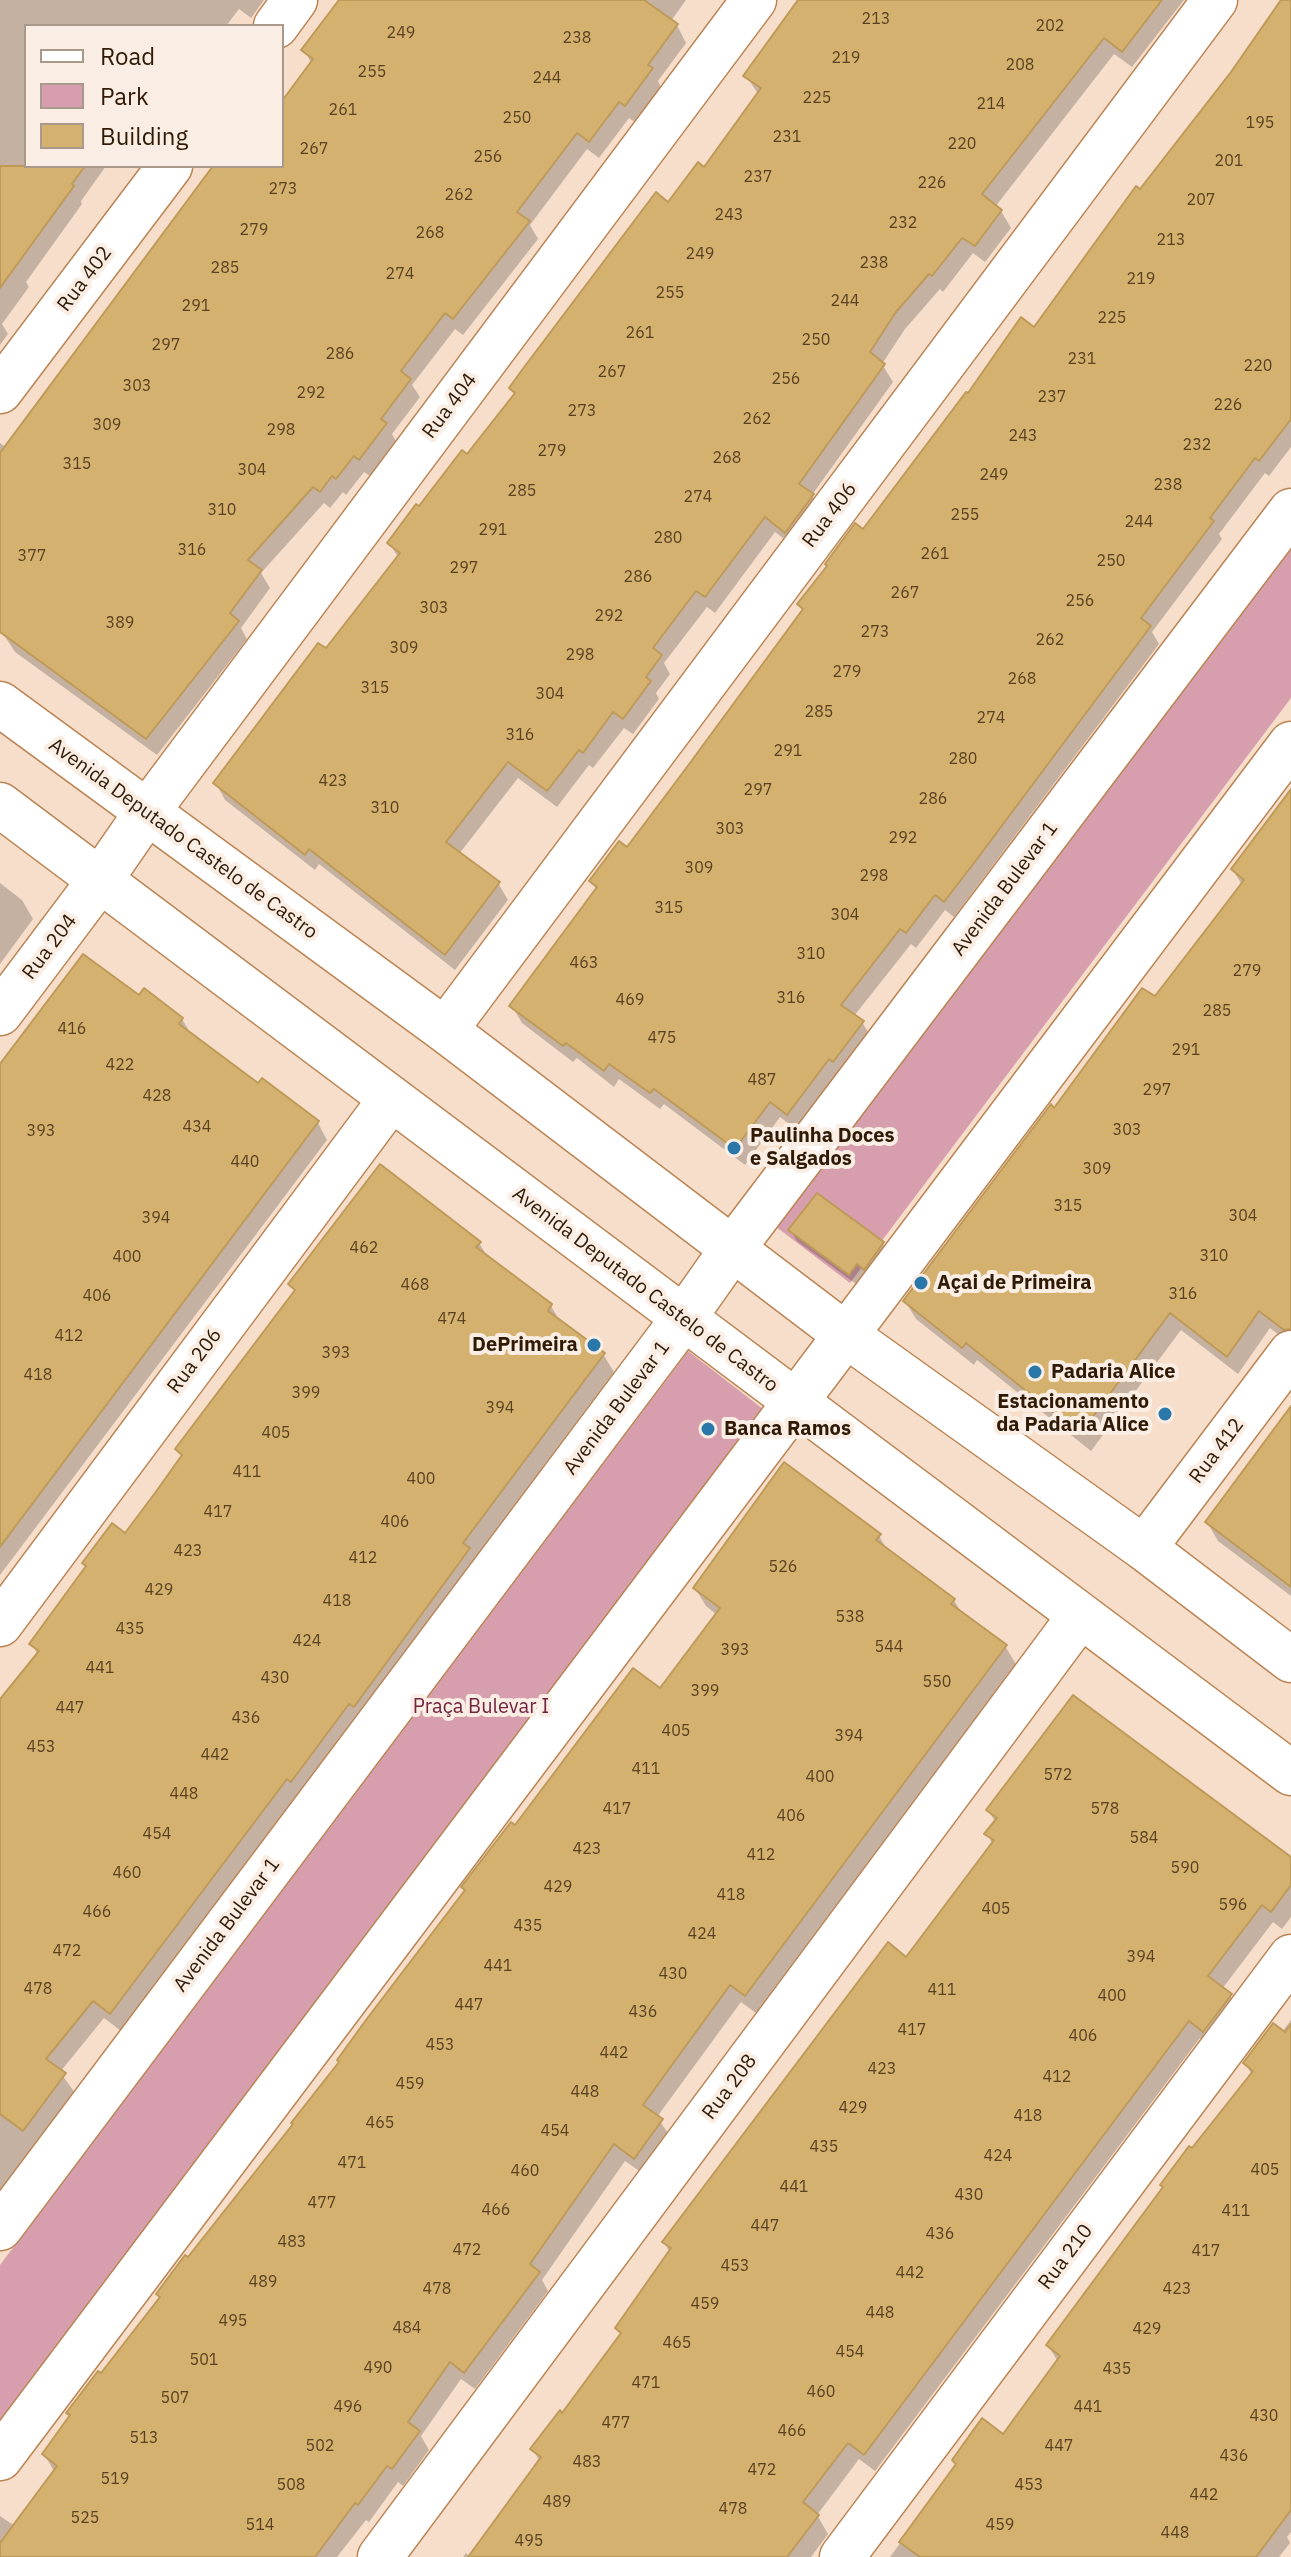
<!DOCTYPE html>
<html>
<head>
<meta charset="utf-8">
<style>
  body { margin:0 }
  #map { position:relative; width:1291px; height:2557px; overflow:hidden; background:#f7decb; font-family:"IBM Plex Sans",sans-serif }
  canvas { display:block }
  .legend { position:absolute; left:24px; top:24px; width:260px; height:144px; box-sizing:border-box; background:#faeee4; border:2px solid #a9998b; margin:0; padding:10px 14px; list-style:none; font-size:24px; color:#301a06 }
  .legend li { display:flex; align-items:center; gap:16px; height:40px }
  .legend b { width:40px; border:2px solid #a9998b }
</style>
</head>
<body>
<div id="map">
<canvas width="1291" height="2557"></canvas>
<ul class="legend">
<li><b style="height:10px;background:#fff"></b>Road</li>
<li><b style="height:22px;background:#d79fad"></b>Park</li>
<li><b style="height:22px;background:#d5b16f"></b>Building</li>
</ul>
</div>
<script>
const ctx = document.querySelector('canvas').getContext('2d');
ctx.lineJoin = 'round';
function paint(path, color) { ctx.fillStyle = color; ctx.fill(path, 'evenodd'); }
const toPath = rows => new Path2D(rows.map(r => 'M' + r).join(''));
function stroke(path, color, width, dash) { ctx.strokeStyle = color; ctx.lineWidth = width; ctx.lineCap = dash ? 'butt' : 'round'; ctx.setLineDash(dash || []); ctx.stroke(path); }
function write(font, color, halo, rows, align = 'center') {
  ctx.font = font + ' "IBM Plex Sans",sans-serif'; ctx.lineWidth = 8; ctx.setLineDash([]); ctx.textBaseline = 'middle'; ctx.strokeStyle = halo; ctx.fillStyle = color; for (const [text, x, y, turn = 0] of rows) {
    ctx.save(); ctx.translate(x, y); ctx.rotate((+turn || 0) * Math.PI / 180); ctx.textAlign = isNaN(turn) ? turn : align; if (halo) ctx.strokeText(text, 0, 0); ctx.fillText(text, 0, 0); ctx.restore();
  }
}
const green = toPath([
  [1291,536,1291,698,850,1283,775,1226],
  [688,1351,763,1409,0,2420,0,2265]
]);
const shadow = toPath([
  [0,0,264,0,251,18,239,9,226,26,26,26,26,166,106,166,81,201,82,204,26,282,29,287,2,324,8,334,0,345],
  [341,0,686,0,671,21,677,25,686,43,658,81,661,87,635,122,629,118,599,158,587,149,530,225,538,239,463,335,455,329,412,385,420,397,392,434,396,441,370,476,364,472,346,495,343,492,330,508,324,503,261,573,270,588,241,628,247,639,157,755,15,652,0,629,0,443,7,448,216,166,282,166,282,104,312,64,304,50],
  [801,0,1184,0,1132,67,1114,54,995,207,1001,211,1011,228,985,262,973,253,943,292,940,289,905,329,882,364,893,382,812,495,822,513,796,548,775,532,715,613,707,607,664,663,670,674,656,693,659,699,633,734,624,728,593,768,589,765,557,807,518,778,459,854,498,883,508,900,455,970,319,864,315,870,225,800,216,783,326,651,398,557,389,543,467,457,516,395,512,388,668,204,704,170,759,95,746,76],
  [1280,0,1291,0,1291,447,1269,476,1265,473,1219,534,1222,539,1152,632,1159,644,954,917,945,910,916,948,911,944,854,1016,862,1022,872,1039,797,1130,780,1117,745,1165,664,1104,660,1109,619,1079,614,1087,577,1058,573,1062,522,1023,512,1006,597,891,591,881,627,849,804,611,800,604,864,531,968,396,1035,330,1232,73],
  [1291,793,1291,1344,1270,1328,1238,1374,1181,1330,1091,1451,977,1360,974,1365,916,1319,905,1301,1055,1111,1155,999,1242,885,1233,870],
  [0,883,22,900,33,919,0,964],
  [140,998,182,1019,192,1036,259,1086,262,1081,318,1123,327,1140,0,1575,0,1068],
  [818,1196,883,1244,889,1254,870,1279,864,1274,856,1284,797,1241,790,1230],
  [479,1243,489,1259,551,1306,561,1323,603,1354,614,1372,474,1559,479,1568,121,2031,104,2018,60,2072,75,2093,0,2193,0,1702,38,1655,32,1644,125,1536,183,1458,177,1449,296,1292,291,1284],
  [1291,1409,1291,1596,1218,1541,1207,1522],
  [879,1536,888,1551,954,1600,962,1614,1005,1646,1016,1664,756,2013,741,2002,657,2117,672,2139,645,2175,625,2161,542,2280,548,2291,475,2389,461,2379,421,2436,429,2450,403,2486,398,2482,369,2522,366,2520,337,2557,0,2557,0,2516,15,2526,55,2473,44,2454,161,2299,158,2294,188,2260,294,2125,515,1828,660,1691,717,1615,706,1606,695,1588],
  [988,1810,1291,1860,1291,1917,1282,1929,1273,1922,1222,1989,1230,1996,1241,2014,1214,2049,1200,2038,875,2471,859,2459,817,2515,828,2534,811,2557,463,2557,466,2553,470,2557,540,2462,533,2450,562,2416,622,2336,617,2329,670,2253,664,2242,907,1960,993,1845,987,1834,996,1823],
  [1291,2020,1291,2532,1287,2537,1290,2543,1279,2557,890,2557,957,2466,954,2461,1004,2437,1058,2362,1048,2345,1192,2151,1252,2075,1245,2063,1282,2032]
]);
const building = toPath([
  [339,0,644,0,678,24,648,65,653,68,625,106,619,102,589,142,577,133,517,212,530,221,453,319,445,313,401,371,411,379,381,419,387,423,359,460,354,456,336,479,332,476,320,492,313,487,248,560,262,570,230,613,239,621,146,739,0,632,0,453,213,166,282,166,282,101,313,59,301,50,339,0],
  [798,0,1162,0,1122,52,1104,38,982,194,1002,210,975,246,962,238,932,276,929,274,896,312,870,352,885,364,799,484,814,494,785,533,765,517,705,597,696,591,653,648,662,655,646,677,651,681,623,719,613,712,583,753,579,750,547,791,508,762,446,842,500,882,445,955,309,849,305,855,213,783,318,643,326,648,400,553,387,543,416,504,419,506,462,450,467,454,515,393,509,388,522,370,656,192,668,202,698,162,704,167,761,88,743,76,798,0],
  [1281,0,1291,0,1291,419,1259,461,1255,458,1210,518,1214,521,1141,618,1151,626,977,859,944,902,935,895,906,933,900,929,841,1005,864,1021,833,1062,829,1059,787,1115,770,1102,735,1149,654,1089,650,1093,609,1064,604,1071,566,1043,563,1046,509,1006,597,887,589,881,619,841,627,847,687,767,803,609,797,604,827,566,825,564,855,523,863,529,966,392,968,393,1021,317,1034,327,1136,186,1140,189,1231,72,1281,0],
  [0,166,85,166,72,184,74,186,0,288,0,166],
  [1291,789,1291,1329,1284,1330,1259,1311,1227,1357,1170,1313,1080,1434,966,1343,962,1348,903,1301,1051,1104,1054,1108,1142,988,1155,996,1215,918,1244,880,1231,869,1291,789],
  [83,954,139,995,144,988,183,1018,179,1024,258,1083,262,1078,319,1121,0,1547,0,1064,83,954],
  [380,1164,481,1242,476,1247,552,1304,548,1311,605,1353,463,1543,470,1548,354,1707,349,1704,291,1782,287,1779,110,2014,93,2001,46,2059,66,2073,23,2131,0,2114,0,1699,39,1651,29,1644,86,1566,82,1563,112,1523,125,1533,155,1493,182,1455,175,1449,295,1290,288,1284,380,1164],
  [817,1193,884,1242,864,1270,857,1264,849,1275,788,1230,817,1193],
  [1291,1406,1291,1587,1205,1522,1291,1406],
  [784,1462,881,1534,876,1540,955,1599,951,1604,1007,1645,745,1996,730,1985,643,2105,663,2119,634,2159,614,2144,530,2264,540,2272,464,2373,450,2362,408,2422,420,2431,392,2469,387,2466,358,2505,355,2503,315,2557,0,2557,0,2543,57,2466,42,2454,70,2415,66,2413,98,2371,101,2373,160,2297,156,2294,185,2255,188,2257,293,2124,291,2123,339,2062,337,2060,366,2020,465,1890,461,1887,511,1822,515,1825,633,1668,660,1688,720,1608,693,1588,784,1462],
  [1073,1695,1291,1857,1291,1885,1271,1912,1262,1905,1208,1976,1232,1994,1203,2032,1189,2021,864,2455,848,2443,803,2502,819,2515,787,2557,468,2557,541,2457,530,2449,560,2410,562,2413,621,2333,615,2328,671,2248,662,2242,888,1942,906,1957,994,1840,984,1834,997,1818,986,1810,1073,1695],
  [1273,2023,1285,2032,1291,2024,1291,2510,1256,2557,920,2557,899,2542,956,2464,952,2460,982,2418,1003,2434,1060,2356,1046,2345,1163,2187,1160,2185,1189,2146,1192,2148,1253,2071,1243,2063,1273,2023]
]);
const minor = toPath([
  [276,26,295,0],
  [0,391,170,166],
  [0,1013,100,880,147,812,754,0],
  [445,1030,1215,0],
  [1144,1548,1291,1353],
  [0,1624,391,1099],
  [380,2557,1080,1616],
  [842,2557,1291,1957]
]);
const tertiary = toPath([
  [0,2228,683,1319,733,1248,1291,511],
  [0,2458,1291,744]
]);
const secondary = toPath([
  [0,704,445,1030,846,1335,1144,1548,1291,1660],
  [0,805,1291,1773]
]);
const markers = [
  [734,1148,8,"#2a77aa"],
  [921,1283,8,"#2a77aa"],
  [594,1345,8,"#2a77aa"],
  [1035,1372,8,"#2a77aa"],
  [1165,1414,8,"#2a77aa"],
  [708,1429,8,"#2a77aa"]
];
const numberNames = [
  ["213",876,19],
  ["202",1050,26],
  ["249",401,33],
  ["238",577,38],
  ["219",846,58],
  ["208",1020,65],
  ["255",372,72],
  ["244",547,78],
  ["225",817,98],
  ["214",991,104],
  ["261",343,110],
  ["250",517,118],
  ["195",1260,123],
  ["231",787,137],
  ["220",962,144],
  ["267",314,149],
  ["256",488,157],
  ["201",1229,161],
  ["237",758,177],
  ["226",932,183],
  ["273",283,189],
  ["262",459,195],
  ["207",1201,200],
  ["243",729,215],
  ["232",903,223],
  ["279",254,230],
  ["268",430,233],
  ["213",1171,240],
  ["249",700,254],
  ["238",874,263],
  ["285",225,268],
  ["274",400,274],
  ["219",1141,279],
  ["255",670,293],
  ["244",845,301],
  ["291",196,306],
  ["225",1112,318],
  ["261",640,333],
  ["250",816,340],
  ["297",166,345],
  ["286",340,354],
  ["231",1082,359],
  ["220",1258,366],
  ["267",612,372],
  ["256",786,379],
  ["303",137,386],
  ["292",311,393],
  ["237",1052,397],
  ["226",1228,405],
  ["273",582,411],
  ["262",757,419],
  ["309",107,425],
  ["298",281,430],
  ["243",1023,436],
  ["232",1197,445],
  ["279",552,451],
  ["268",727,458],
  ["315",77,464],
  ["304",252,470],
  ["249",994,475],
  ["238",1168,485],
  ["285",522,491],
  ["274",698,497],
  ["310",222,510],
  ["255",965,515],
  ["244",1139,522],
  ["291",493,530],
  ["280",668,538],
  ["316",192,550],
  ["261",935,554],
  ["377",32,556],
  ["250",1111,561],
  ["297",464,568],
  ["286",638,577],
  ["267",905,593],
  ["256",1080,601],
  ["303",434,608],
  ["292",609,616],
  ["389",120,623],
  ["273",875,632],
  ["262",1050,640],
  ["309",404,648],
  ["298",580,655],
  ["279",847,672],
  ["268",1022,679],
  ["315",375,688],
  ["304",550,694],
  ["285",819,712],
  ["274",991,718],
  ["316",520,735],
  ["291",788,751],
  ["280",963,759],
  ["423",333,781],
  ["297",758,790],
  ["286",933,799],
  ["310",385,808],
  ["303",730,829],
  ["292",903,838],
  ["309",699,868],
  ["298",874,876],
  ["315",669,908],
  ["304",845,915],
  ["310",811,954],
  ["463",584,963],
  ["279",1247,971],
  ["316",791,998],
  ["469",630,1000],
  ["285",1217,1011],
  ["416",72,1029],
  ["475",662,1038],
  ["291",1186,1050],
  ["422",120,1065],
  ["487",762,1080],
  ["297",1157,1090],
  ["428",157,1096],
  ["434",197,1127],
  ["303",1127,1130],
  ["393",41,1131],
  ["440",245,1162],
  ["309",1097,1169],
  ["315",1068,1206],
  ["304",1243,1216],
  ["394",156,1218],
  ["462",364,1248],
  ["310",1214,1256],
  ["400",127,1257],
  ["468",415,1285],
  ["316",1183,1294],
  ["406",97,1296],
  ["474",452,1319],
  ["412",69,1336],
  ["393",336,1353],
  ["418",38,1375],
  ["399",306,1393],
  ["394",500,1408],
  ["405",276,1433],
  ["411",247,1472],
  ["400",421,1479],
  ["417",218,1512],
  ["406",395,1522],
  ["423",188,1551],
  ["412",363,1558],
  ["526",783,1567],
  ["429",159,1590],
  ["418",337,1601],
  ["538",850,1617],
  ["435",130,1629],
  ["424",307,1641],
  ["544",889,1647],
  ["393",735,1650],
  ["441",100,1668],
  ["430",275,1678],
  ["550",937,1682],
  ["399",705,1691],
  ["447",70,1708],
  ["436",246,1718],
  ["405",676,1731],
  ["394",849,1736],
  ["453",41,1747],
  ["442",215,1755],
  ["411",646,1769],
  ["572",1058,1775],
  ["400",820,1777],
  ["448",184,1794],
  ["417",617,1809],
  ["578",1105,1809],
  ["406",791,1816],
  ["454",157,1834],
  ["584",1144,1838],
  ["423",587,1849],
  ["412",761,1855],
  ["590",1185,1868],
  ["460",127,1873],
  ["429",558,1887],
  ["418",731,1895],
  ["596",1233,1905],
  ["405",996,1909],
  ["466",97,1912],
  ["435",528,1926],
  ["424",702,1934],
  ["472",67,1951],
  ["394",1141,1957],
  ["441",498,1966],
  ["430",673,1974],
  ["478",38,1989],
  ["411",942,1990],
  ["400",1112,1996],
  ["447",469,2005],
  ["436",643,2012],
  ["417",912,2030],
  ["406",1083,2036],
  ["453",440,2045],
  ["442",614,2053],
  ["423",882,2069],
  ["412",1057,2077],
  ["459",410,2084],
  ["448",585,2092],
  ["429",853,2108],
  ["418",1028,2116],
  ["465",380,2123],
  ["454",555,2131],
  ["435",824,2147],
  ["424",998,2156],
  ["471",352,2163],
  ["405",1265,2170],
  ["460",525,2171],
  ["441",794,2187],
  ["430",969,2195],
  ["477",322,2203],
  ["466",496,2210],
  ["411",1236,2211],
  ["447",765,2226],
  ["436",940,2234],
  ["483",292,2242],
  ["472",467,2250],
  ["417",1206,2251],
  ["453",735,2266],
  ["442",910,2273],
  ["489",263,2282],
  ["478",437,2289],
  ["423",1177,2289],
  ["459",705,2304],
  ["448",880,2313],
  ["495",233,2321],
  ["484",407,2328],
  ["429",1147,2329],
  ["465",677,2343],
  ["454",850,2352],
  ["501",204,2360],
  ["490",378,2368],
  ["435",1117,2369],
  ["471",646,2383],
  ["460",821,2392],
  ["507",175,2398],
  ["496",348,2407],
  ["441",1088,2407],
  ["430",1264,2416],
  ["477",616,2423],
  ["466",792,2431],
  ["513",144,2438],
  ["502",320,2446],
  ["447",1059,2446],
  ["436",1234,2456],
  ["483",587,2462],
  ["472",762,2470],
  ["519",115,2479],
  ["508",291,2485],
  ["453",1029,2485],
  ["442",1204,2495],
  ["489",557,2502],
  ["478",733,2509],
  ["525",85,2518],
  ["514",260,2525],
  ["459",1000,2525],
  ["448",1175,2533],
  ["495",529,2541]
];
const streetNames = [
  ["Rua 402",85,279,-53],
  ["Rua 404",450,406,-53],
  ["Rua 406",830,515,-53],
  ["Avenida Deputado Castelo de Castro",183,839,36],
  ["Avenida Bulevar 1",1005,889,-53],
  ["Rua 204",50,947,-53],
  ["Avenida Deputado Castelo de Castro",645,1290,37],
  ["Rua 206",195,1361,-53],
  ["Avenida Bulevar 1",617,1408,-53],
  ["Rua 412",1217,1451,-53],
  ["Avenida Bulevar 1",227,1925,-53],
  ["Rua 208",730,2087,-53],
  ["Rua 210",1066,2257,-53]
];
const poiNames = [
  ["Paulinha Doces",750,1136],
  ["e Salgados",750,1159],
  ["Açai de Primeira",937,1283],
  ["DePrimeira",578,1345,"right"],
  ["Padaria Alice",1051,1372],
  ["Estacionamento",1149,1402,"right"],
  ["da Padaria Alice",1149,1425,"right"],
  ["Banca Ramos",724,1429]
];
const parkNames = [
  ["Praça Bulevar I",481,1707]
];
paint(green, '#d79fad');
paint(shadow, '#0003');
paint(building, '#d5b16f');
stroke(building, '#be9a59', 2);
stroke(minor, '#bb8453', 47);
stroke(tertiary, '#bb8453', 47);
stroke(secondary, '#bb8453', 47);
stroke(minor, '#fff', 44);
stroke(tertiary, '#fff', 44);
stroke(secondary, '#fff', 44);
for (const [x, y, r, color] of markers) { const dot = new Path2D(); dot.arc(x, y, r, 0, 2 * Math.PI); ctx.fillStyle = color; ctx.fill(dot); stroke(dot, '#faeee4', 3); }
write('16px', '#594020', null, numberNames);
write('20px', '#301a06', '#faeee4', streetNames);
write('bold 20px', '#301a06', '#faeee4', poiNames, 'left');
write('20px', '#722340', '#faeee4', parkNames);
</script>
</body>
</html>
